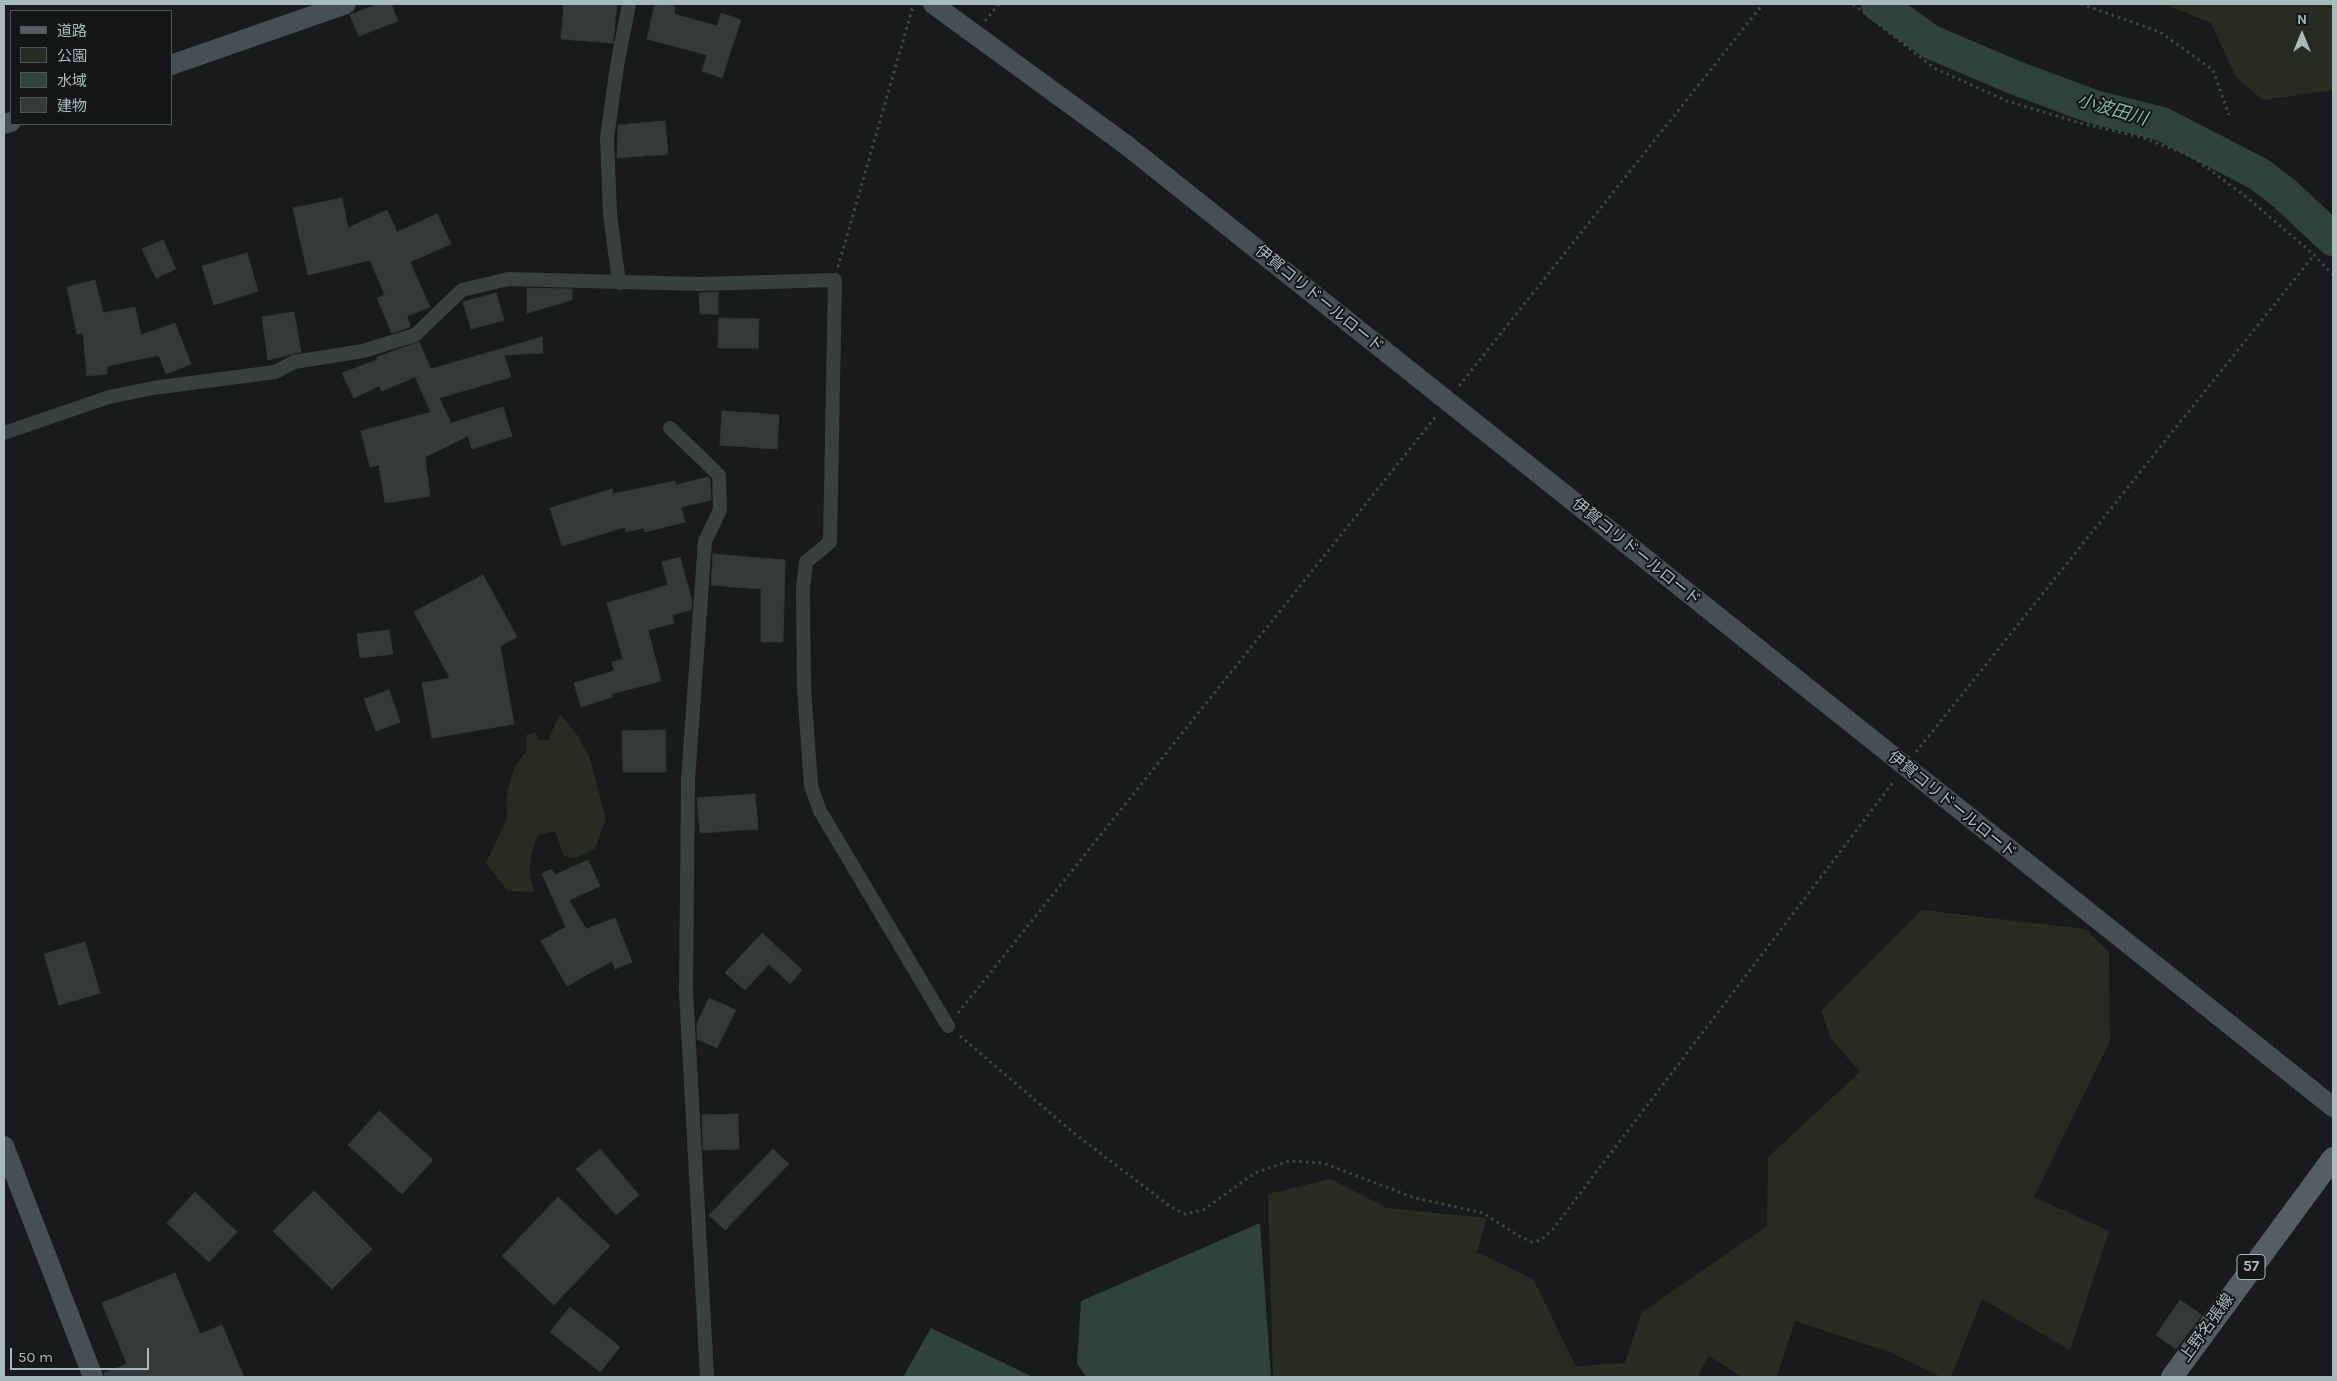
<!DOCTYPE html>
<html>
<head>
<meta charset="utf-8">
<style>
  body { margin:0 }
  #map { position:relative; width:2337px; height:1381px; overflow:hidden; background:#181a1b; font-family:Karla,"Noto Sans JP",sans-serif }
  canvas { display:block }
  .frame { position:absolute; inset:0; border:5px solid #a9bbb9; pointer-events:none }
  .legend { position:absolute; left:10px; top:10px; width:162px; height:115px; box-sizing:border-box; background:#131516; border:1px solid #4f5757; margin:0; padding:6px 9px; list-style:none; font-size:15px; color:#a9bbb9 }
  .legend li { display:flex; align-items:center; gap:10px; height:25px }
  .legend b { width:25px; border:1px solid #4f5757 }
  .north { position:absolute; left:2277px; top:10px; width:50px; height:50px; -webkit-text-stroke:4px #131516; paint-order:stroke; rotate:0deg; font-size:14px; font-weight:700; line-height:20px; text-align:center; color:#a9bbb9 }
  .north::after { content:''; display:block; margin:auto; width:18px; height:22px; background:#a9bbb9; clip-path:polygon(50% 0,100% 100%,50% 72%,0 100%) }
  .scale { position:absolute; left:10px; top:1348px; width:139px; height:22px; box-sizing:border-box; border:2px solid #a9bbb9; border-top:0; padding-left:6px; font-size:15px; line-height:18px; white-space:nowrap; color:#a9bbb9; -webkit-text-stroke:4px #131516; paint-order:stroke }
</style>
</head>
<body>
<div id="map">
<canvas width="2337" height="1381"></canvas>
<div class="frame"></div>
<ul class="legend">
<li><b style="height:6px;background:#555f5f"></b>道路</li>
<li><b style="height:14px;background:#282b22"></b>公園</li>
<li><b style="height:14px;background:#2f423b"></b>水域</li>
<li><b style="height:14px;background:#35393a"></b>建物</li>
</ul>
<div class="north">N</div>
<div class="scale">50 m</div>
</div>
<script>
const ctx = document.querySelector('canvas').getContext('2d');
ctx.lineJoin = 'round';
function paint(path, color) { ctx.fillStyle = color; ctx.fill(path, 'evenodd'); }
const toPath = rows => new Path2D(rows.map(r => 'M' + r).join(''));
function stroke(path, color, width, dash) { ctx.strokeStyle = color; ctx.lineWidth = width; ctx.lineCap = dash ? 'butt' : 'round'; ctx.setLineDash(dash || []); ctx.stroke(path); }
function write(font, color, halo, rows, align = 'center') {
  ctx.font = font + ' Karla,"Noto Sans JP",sans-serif'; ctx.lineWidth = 4; ctx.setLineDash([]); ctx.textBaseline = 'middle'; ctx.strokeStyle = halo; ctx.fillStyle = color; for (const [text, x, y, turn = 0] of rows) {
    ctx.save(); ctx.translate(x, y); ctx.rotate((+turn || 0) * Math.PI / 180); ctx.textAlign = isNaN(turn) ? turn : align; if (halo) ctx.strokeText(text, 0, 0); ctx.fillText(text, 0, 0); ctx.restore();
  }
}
const green = toPath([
  [2165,4,2333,4,2333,90,2263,100,2236,77,2211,23],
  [560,714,576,733,589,756,606,819,595,849,576,858,564,856,555,831,538,835,531,854,530,873,534,892,508,891,486,863,507,818,506,798,514,768,527,750,526,735,536,732,538,740,548,740],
  [1922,910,2085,929,2109,952,2110,1041,2034,1197,2109,1231,2070,1350,1982,1299,1951,1377,1941,1377,1890,1352,1795,1321,1777,1377,1742,1377,1709,1356,1697,1377,1273,1377,1268,1194,1330,1179,1387,1208,1487,1218,1477,1252,1533,1279,1576,1366,1625,1363,1642,1312,1767,1226,1768,1157,1860,1072,1831,1039,1821,1011]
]);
const water = toPath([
  [1260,1223,1271,1377,1086,1377,1077,1363,1081,1301],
  [931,1328,1033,1377,903,1377]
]);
const river = toPath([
  [1878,4,1931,42,2016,78,2094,107,2162,124,2259,174,2285,194,2333,239]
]);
const building = toPath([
  [378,4,391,4,398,21,359,36,350,15,378,4],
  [564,4,617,4,613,43,561,39,564,4],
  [655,4,675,6,674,14,717,26,721,13,741,20,722,78,702,71,707,55,647,39,655,4],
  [665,121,668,154,617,158,618,125,665,121],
  [342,198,348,228,387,210,397,232,437,214,451,244,410,262,430,307,407,316,410,327,392,333,377,298,385,295,370,260,308,275,293,208,342,198],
  [163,240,176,269,156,278,142,249,163,240],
  [247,253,258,291,214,305,202,266,247,253],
  [95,280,103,313,135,307,141,335,175,323,191,364,166,374,159,355,107,366,107,374,87,376,83,333,77,334,67,287,95,280],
  [527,288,572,289,572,300,527,313,527,288],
  [718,292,718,314,700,314,699,293,718,292],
  [496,293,504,320,471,329,463,302,496,293],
  [294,312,301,352,268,360,262,317,294,312],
  [719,318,759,319,758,348,718,348,719,318],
  [542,337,543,353,504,355,511,377,439,398,451,423,503,407,512,436,472,449,468,436,425,457,430,496,385,503,379,465,370,467,361,431,431,412,415,377,382,391,379,386,354,398,342,373,377,360,377,357,388,353,419,342,431,369,542,337],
  [722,411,779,415,777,449,720,445,722,411],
  [708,477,710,479,711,500,681,507,685,522,645,532,644,528,626,532,625,527,562,546,550,508,612,489,613,494,675,481,676,485,708,477],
  [713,554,785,560,783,642,761,642,761,589,711,585,713,554],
  [680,557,692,601,691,610,672,615,674,623,648,630,661,681,611,694,612,697,581,707,574,683,614,671,612,662,623,659,607,603,668,585,662,562,680,557],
  [483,575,517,637,500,646,514,724,432,738,422,683,450,678,414,612,483,575],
  [389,630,393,654,360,658,357,634,389,630],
  [389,690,400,722,376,731,364,699,389,690],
  [665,730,666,772,623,772,622,731,665,730],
  [755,794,758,829,700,833,697,798,755,794],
  [588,860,600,886,569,900,586,929,615,918,632,962,615,969,612,961,567,986,541,941,566,927,542,874,551,869,555,875,588,860],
  [762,933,802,970,790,984,769,964,745,990,725,973,762,933],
  [85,942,100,993,59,1005,44,954,85,942],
  [709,998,736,1010,717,1048,697,1039,697,1023,709,998],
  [379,1111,433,1160,402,1194,348,1145,379,1111],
  [738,1114,739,1149,703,1150,702,1115,738,1114],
  [600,1149,639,1195,616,1215,576,1169,600,1149],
  [773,1149,789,1164,725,1230,709,1215,773,1149],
  [314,1191,372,1249,332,1289,273,1231,314,1191],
  [195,1192,237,1232,209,1262,167,1223,195,1192],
  [558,1197,610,1246,554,1305,502,1256,558,1197],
  [175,1273,200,1334,222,1325,244,1377,105,1377,104,1373,127,1364,102,1303,175,1273],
  [2180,1300,2202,1315,2176,1349,2156,1335,2180,1300],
  [570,1307,620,1347,600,1372,550,1332,570,1307]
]);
const path = toPath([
  [1853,4,1934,68,2007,101,2080,123,2141,137,2191,156,2249,199,2314,255,2333,275],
  [2081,4,2160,32,2213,70,2229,115],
  [985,21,999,4],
  [838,267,913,6],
  [1459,386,1763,4],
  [1916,752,2314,255],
  [958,1013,1437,415],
  [960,1036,1075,1134,1171,1207,1185,1214,1203,1210,1255,1173,1289,1161,1323,1163,1415,1198,1483,1213,1519,1236,1532,1242,1541,1240,1553,1229,1894,781]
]);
const street = toPath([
  [619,283,610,214,607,138,617,66,629,4],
  [670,428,719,475,720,510,705,541,688,780,686,991,707,1377],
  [4,433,109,397,153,388,275,372,294,362,363,351,415,335,462,290,508,279,700,284,835,280,830,542,806,562,803,589,804,688,811,786,820,811,948,1026]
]);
const secondary = toPath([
  [933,4,1125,144,2333,1107],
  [171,65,346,4],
  [4,124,11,122],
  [4,1146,93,1377]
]);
const primary = toPath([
  [2172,1377,2333,1158]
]);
const shields = [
  [2251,1267,28]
];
const shieldNames = [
  ["57",2251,1267]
];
const streetNames = [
  ["伊賀コリドールロード",1319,299,39],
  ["伊賀コリドールロード",1636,552,39],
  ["伊賀コリドールロード",1952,805,39],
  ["上野名張線",2207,1328,-54]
];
const waterNames = [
  ["小波田川",2112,110,16]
];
paint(green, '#282b22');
paint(water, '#2f423b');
stroke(river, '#2f423b', 34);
paint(building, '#35393a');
stroke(building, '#323637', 1);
stroke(path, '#3f4746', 3, [2.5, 4]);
stroke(street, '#394040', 14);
stroke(secondary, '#475050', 20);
stroke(primary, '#555f5f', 22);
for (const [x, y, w] of shields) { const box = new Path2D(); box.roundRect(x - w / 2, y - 12.5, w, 25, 4); ctx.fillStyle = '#131516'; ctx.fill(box); stroke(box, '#a9bbb9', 1); }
write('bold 15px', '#a9bbb9', null, shieldNames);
write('16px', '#a9bbb9', '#131516', streetNames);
write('italic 18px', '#7eb9a5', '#131516', waterNames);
</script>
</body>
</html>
